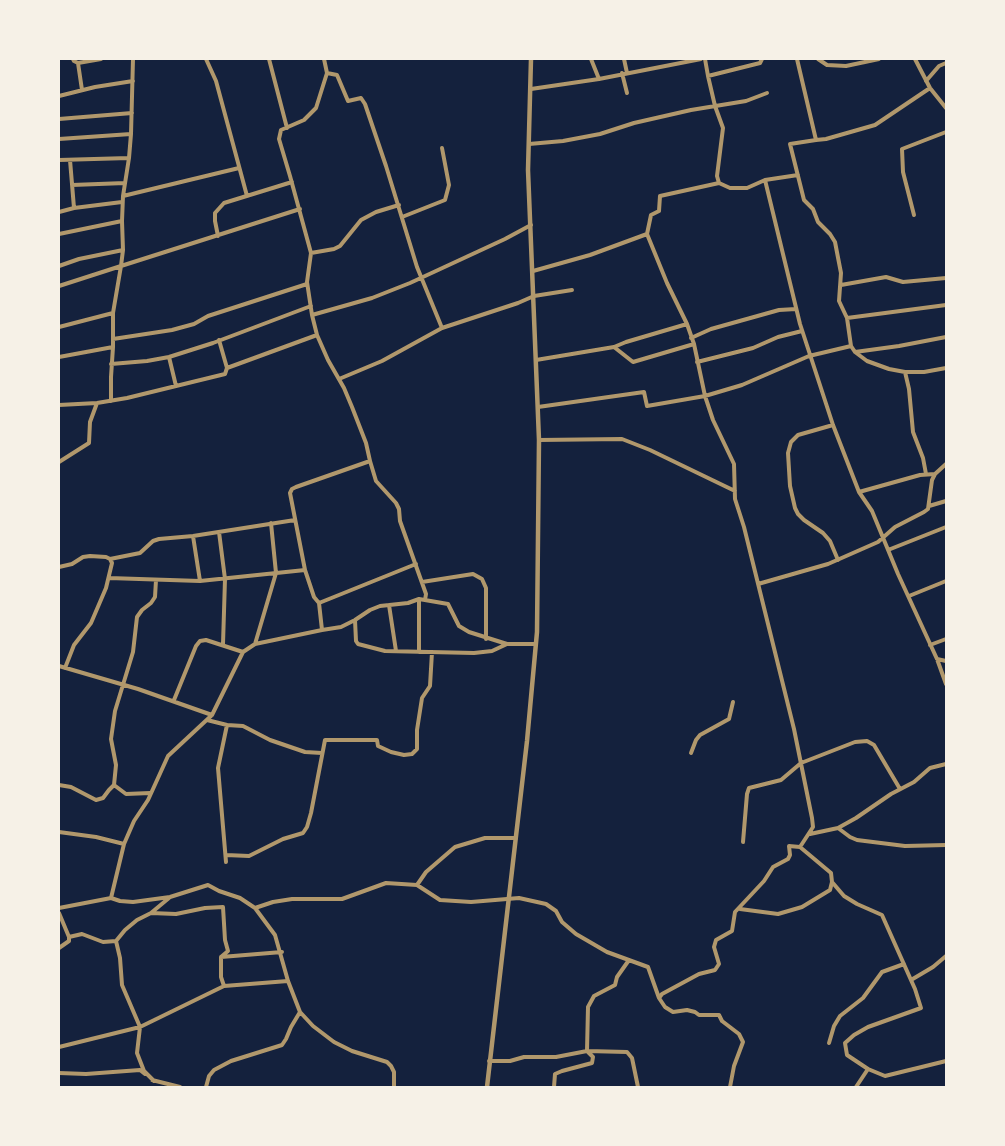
<!DOCTYPE html>
<html>
<head>
<meta charset="utf-8">
<style>
  body { margin:0 }
  #map { position:relative; width:1005px; height:1146px; overflow:hidden; background:#14213d; font-family:"PT Sans Narrow",sans-serif }
  canvas { display:block }
  .frame { position:absolute; inset:0; border:60px solid #f6f1e7; pointer-events:none }
</style>
</head>
<body>
<div id="map">
<canvas width="1005" height="1146"></canvas>
<div class="frame"></div>
</div>
<script>
const ctx = document.querySelector('canvas').getContext('2d');
ctx.lineJoin = 'round';
const toPath = rows => new Path2D(rows.map(r => 'M' + r).join(''));
function stroke(path, color, width, dash) { ctx.strokeStyle = color; ctx.lineWidth = width; ctx.lineCap = dash ? 'butt' : 'round'; ctx.setLineDash(dash || []); ctx.stroke(path); }
const minor = toPath([
  [73,59,74,61,78,63,82,90],
  [206,59,216,81,247,196],
  [269,59,287,128],
  [324,59,327,73,316,108,304,120,281,130,279,139,290,176,311,253,307,282,312,315,372,298,410,283,505,239,531,225],
  [591,59,599,79],
  [624,59,627,73],
  [705,59,708,76,760,63,762,59],
  [797,59,816,140,826,139,875,125,930,88],
  [818,59,827,65,846,66,879,59],
  [915,59,930,88,946,108],
  [78,63,101,59],
  [327,73,337,75,348,101,361,98,365,104,386,166,417,267,442,328,382,361,339,379],
  [622,73,627,93],
  [708,76,715,106,723,128,717,176,719,183],
  [926,81,939,66,946,63],
  [531,89,599,79,701,59],
  [59,96,95,87,133,81],
  [59,119,132,113],
  [59,139,131,134],
  [816,140,790,144,804,200,813,209,818,222,830,234,835,242,841,273,839,301,847,318,851,346,855,352,867,361,889,369,905,372,924,372,946,368],
  [529,144,563,141,600,134,634,123,691,110,746,101,767,93],
  [59,160,129,158],
  [70,160,74,208],
  [765,180,800,324,833,425,859,492,872,511,898,574,937,659,946,684],
  [72,185,125,183],
  [123,196,239,168],
  [59,212,74,208,122,202],
  [914,215,903,172,902,149,946,132],
  [402,217,445,200,449,185,442,148],
  [59,234,122,221],
  [647,234,667,283,687,324,694,344,705,396,713,420,734,464,735,499,744,527,794,729,812,818,813,827,800,847],
  [218,236,215,221,215,213,224,203,292,182],
  [311,253,334,249,340,246,361,220,376,212,399,205],
  [59,266,79,259,123,250],
  [533,271,590,255,647,234,651,215,659,211,660,196,719,183,730,188,747,188,765,180,798,175],
  [841,285,886,277,903,282,946,278],
  [59,286,121,266,123,250,122,221,123,196,129,158,131,134,133,59],
  [312,315,317,335,328,360,344,388,352,407,366,443,370,461,296,487,292,489,290,493,305,570,314,597,319,603,322,630,341,627,355,620,370,610,380,606,408,603,419,599,448,604,459,626,469,632,507,644,536,644],
  [847,318,946,305],
  [59,327,113,313],
  [442,328,518,303,534,296,572,290],
  [691,338,711,329,779,310,796,309],
  [113,339,172,330,194,324,208,316,307,284],
  [614,347,626,342,687,324],
  [855,352,899,346,946,337],
  [59,357,113,347],
  [169,357,176,386],
  [536,360,614,347,633,362,694,344],
  [697,362,753,348,778,337,802,331],
  [111,364,147,361,169,357,213,343,311,306],
  [227,368,317,335],
  [905,372,909,389,913,432,923,458,926,474],
  [111,401,111,377,113,347,113,313,121,266,300,209],
  [59,405,97,403,127,398,225,374,227,368,219,340],
  [538,407,644,392,647,406,705,396,742,385,809,356,851,346],
  [833,425,798,435,791,442,788,453,790,486,795,508,798,514,804,520,823,533,830,541,838,560],
  [539,440,622,439,650,450,735,491],
  [370,461,376,481,396,503,399,509,400,521,426,594,425,600],
  [59,462,89,443,90,422,97,403],
  [859,492,920,475,935,474],
  [929,506,946,501],
  [219,532,225,579,223,644],
  [193,536,200,581],
  [888,550,946,527],
  [59,567,72,564,83,557,90,556,106,557,110,559,140,553,153,541,159,539,193,536,295,520],
  [109,578,200,581,305,570],
  [422,582,473,574,482,579,486,588,486,639],
  [758,584,828,564,878,542,895,527,924,512,928,509,932,480,935,474,946,464],
  [909,596,946,581],
  [419,599,419,652],
  [319,603,416,564],
  [389,605,396,651],
  [355,620,356,641,358,644,385,651,474,653,492,651,507,644],
  [255,644,276,573,271,523],
  [930,645,946,639],
  [937,659,946,661],
  [59,666,138,689,212,715],
  [65,668,74,645,91,623,106,588,112,563,110,559],
  [174,700,196,646,200,641,206,640,243,652],
  [207,720,227,725,218,768,226,862],
  [227,725,243,726,270,740,305,752,322,753],
  [691,753,696,740,700,735,729,719,733,702],
  [59,785,71,787,96,800,103,798,109,790,114,785,116,765,111,739,115,711,133,652,137,617,142,610,151,603,155,597,156,580],
  [114,785,126,794,150,793],
  [838,828,850,837,857,840,905,846,946,845],
  [59,832,96,837,124,844],
  [810,834,838,828,856,818,891,794,914,782,930,768,946,764],
  [743,842,747,794,749,788,781,780,801,763,855,742,867,741,874,745,900,789],
  [226,855,249,856,283,839,303,833,307,827,311,813,325,740,377,740,378,746,391,752,404,755,412,754,417,749,417,730,422,698,430,686,432,652],
  [832,882,844,896,857,904,882,915,915,989,921,1008,868,1027,854,1035,845,1043,847,1055,868,1069,885,1076,946,1061],
  [417,885,426,872,455,847,485,838,516,838],
  [111,898,124,844,134,821,148,800,168,756,212,715,243,652,255,644,322,630],
  [59,908,111,898,120,901,133,902,170,897,208,885,219,891,240,898,255,908,275,935,288,981,300,1012,313,1026,334,1042,352,1051,387,1062,391,1066,394,1072,394,1087],
  [255,908,273,902,292,899,342,899,386,883,417,885,440,900,471,902,519,898,546,904,556,911,562,922,576,934,607,952,648,967,659,998,665,1007,673,1012,687,1010,695,1012,699,1015,719,1015,722,1021,739,1034,743,1042,734,1066,730,1087],
  [59,913,69,937,69,941,59,948],
  [151,913,176,914,205,908,223,907,225,940,228,951,221,957],
  [69,937,82,934,103,942,116,941,125,930,137,920,151,913,169,898],
  [116,941,120,958,122,985,140,1027,137,1053,144,1071,154,1081],
  [221,957,221,977,224,986,288,981],
  [221,957,282,952],
  [911,980,933,967,946,956],
  [659,998,662,994,699,974,715,970,719,964,714,947,716,940,732,931,735,912,764,881,773,867,788,859,790,855,789,846,800,847,831,873,832,882,830,890,802,907,778,914,740,909],
  [829,1043,834,1026,840,1016,863,998,882,972,904,964],
  [59,1047,140,1027,224,986],
  [489,1061,510,1061,524,1057,556,1057,587,1051,627,1052,632,1058,638,1087],
  [59,1073,86,1074,140,1070,145,1074],
  [152,1080,180,1087],
  [206,1087,209,1076,214,1070,231,1061,282,1045,286,1039,291,1027,300,1012],
  [554,1087,555,1074,562,1071,592,1063,593,1057,587,1051,588,1007,594,996,615,985,617,977,629,960],
  [856,1087,868,1069]
]);
const tertiary = toPath([
  [487,1087,527,741,537,632,539,440,528,170,531,59]
]);
stroke(minor, '#b1986c', 4);
stroke(tertiary, '#b1986c', 4.5);
</script>
</body>
</html>
